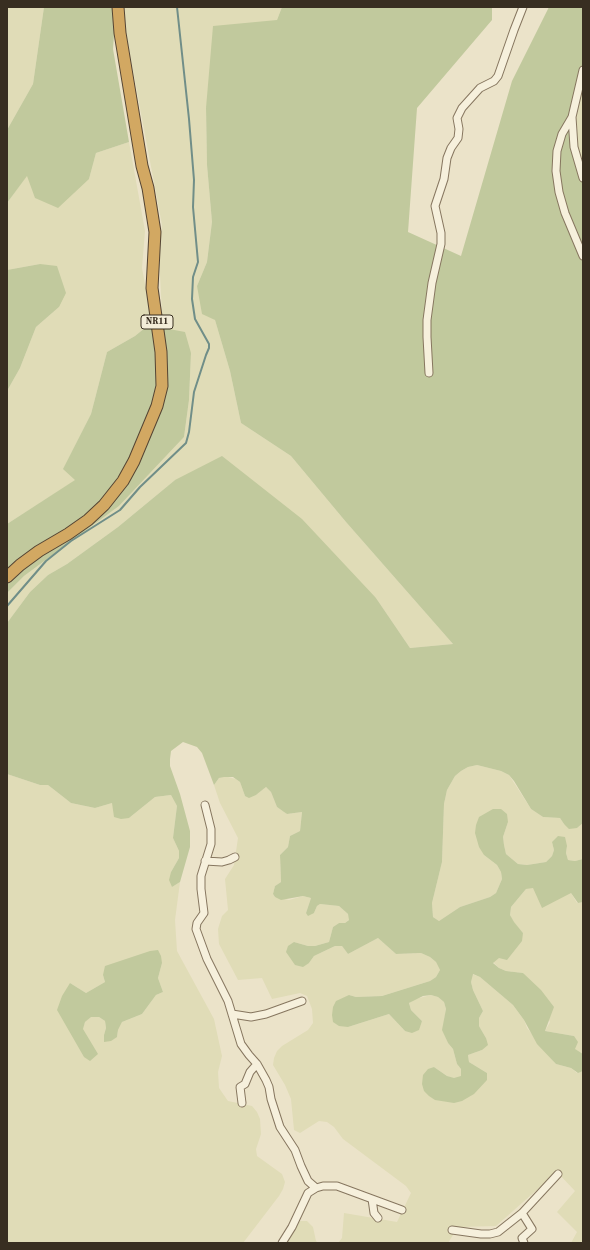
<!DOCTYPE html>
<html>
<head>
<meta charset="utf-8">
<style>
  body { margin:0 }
  #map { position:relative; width:590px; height:1250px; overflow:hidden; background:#ebe3c9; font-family:"Source Serif 4",serif }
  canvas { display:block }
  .frame { position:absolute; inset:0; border:8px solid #382e21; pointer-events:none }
</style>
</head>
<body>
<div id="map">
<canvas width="590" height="1250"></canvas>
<div class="frame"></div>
</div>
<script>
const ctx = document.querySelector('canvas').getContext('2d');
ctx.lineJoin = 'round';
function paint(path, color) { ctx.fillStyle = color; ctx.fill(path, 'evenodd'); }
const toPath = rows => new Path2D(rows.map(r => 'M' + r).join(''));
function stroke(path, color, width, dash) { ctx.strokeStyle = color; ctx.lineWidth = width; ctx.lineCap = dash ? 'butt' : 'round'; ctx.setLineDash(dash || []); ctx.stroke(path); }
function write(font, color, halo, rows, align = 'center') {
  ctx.font = font + ' "Source Serif 4",serif'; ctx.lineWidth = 4; ctx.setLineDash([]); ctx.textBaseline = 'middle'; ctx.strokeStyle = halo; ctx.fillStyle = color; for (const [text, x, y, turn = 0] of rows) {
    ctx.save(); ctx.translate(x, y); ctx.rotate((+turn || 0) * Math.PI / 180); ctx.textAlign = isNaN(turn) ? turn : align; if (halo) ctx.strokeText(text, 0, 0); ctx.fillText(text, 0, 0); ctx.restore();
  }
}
const farmland = toPath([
  [7,7,44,7,33,84,7,130],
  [121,7,282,7,277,20,206,108,207,165,212,222,207,262,197,286,215,320,230,371,241,423,291,456,346,522,453,644,410,648,376,598,175,480,118,527,67,564,48,575,30,592,7,623,7,593,24,576,119,506,184,437,189,400,191,353,169,329,162,314,159,255,162,225],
  [583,70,583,178,572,117],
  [129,142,145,231,142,268,152,322,135,336,107,352,91,414,64,468,76,480,7,524,7,391,20,368,36,327,59,307,40,264,7,270,7,203,27,175,89,179,96,153],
  [477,765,501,771,509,775,531,809,543,817,560,818,564,824,577,828,583,823,583,859,575,861,568,860,566,853,567,846,552,842,554,850,552,856,546,862,527,865,518,864,506,854,504,845,503,837,508,822,484,855,497,865,501,872,502,879,496,893,490,897,460,907,439,921,433,917,432,903,442,862,444,804,447,790,455,776,461,771,468,767],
  [7,774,40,785,48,785,71,803,95,808,112,803,129,818,155,797,171,795,177,806,173,838,179,851,179,858,171,872,172,887,180,882,175,920,177,951,214,1019,222,1056,218,1072,219,1088,228,1101,252,1106,257,1112,260,1119,261,1134,256,1149,257,1156,282,1174,285,1182,283,1189,279,1196,243,1243,7,1243],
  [162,963,158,978,163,992,156,995,142,1014,122,1022,118,1030,117,1037,104,1035,106,1028,105,1021,99,1017,91,1016,85,1022,83,1028,70,983,86,993,105,982,103,975],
  [224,776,236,779,240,782,245,796,256,795,266,787,271,792,277,807,287,814,302,812,300,831,290,836,288,847,280,855,281,882,275,886,273,894,275,897,289,900,303,896,311,898,306,913,314,913,317,906,320,904,339,906,348,914,350,919,345,923,339,923,333,927,329,942,315,946,308,946,294,942,309,963,314,956,335,946,342,946,348,954,378,938,396,954,421,953,430,957,436,962,440,970,436,977,430,981,382,996,356,997,349,995,348,1027,389,1014,405,1031,422,1021,411,1010,409,1003,415,999,431,995,438,997,444,1002,446,1009,443,1030,448,1043,453,1049,457,1064,461,1069,461,1077,454,1079,447,1076,434,1067,424,1091,487,1073,469,1062,468,1055,482,1050,486,1038,479,1026,479,1018,483,1011,473,990,471,982,472,974,480,977,513,1005,524,1020,527,1028,556,1064,571,1068,577,1073,583,1071,583,1243,571,1243,577,1232,557,1212,575,1191,557,1172,496,1226,460,1227,453,1235,448,1243,338,1243,342,1238,344,1213,397,1222,411,1193,406,1186,343,1139,334,1127,327,1122,319,1121,300,1133,294,1130,291,1099,285,1085,273,1065,274,1058,277,1051,282,1046,308,1030,313,1023,312,1009,307,996,300,993,272,999,262,978,238,980,219,944,218,929,222,916,228,910,225,879,234,865,238,838,220,803,214,785,219,778],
  [533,887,571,893,577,903,583,902,583,1054,574,1049,574,1036,545,1031,550,1022,523,973,506,971,499,968,493,962,523,933,513,922,510,915,511,907,526,889],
  [299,1221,307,1221,313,1227,316,1241,318,1243,277,1243,292,1225]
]);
const green = toPath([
  [44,7,116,7,113,49,129,142,96,153,89,179,58,208,35,198,27,176,7,203,7,130,33,84],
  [282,7,492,7,492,20,417,108,408,232,461,256,512,81,549,7,583,7,583,70,572,117,583,178,583,823,577,828,569,829,564,824,560,818,543,817,531,809,514,781,509,775,501,771,477,765,468,767,461,771,455,776,447,790,444,804,442,862,432,903,433,917,439,921,460,907,490,897,496,893,502,879,501,872,497,865,484,855,479,847,475,833,476,825,479,817,493,809,501,809,507,814,508,822,503,837,504,845,506,854,518,864,527,865,546,862,552,856,554,850,552,842,558,836,565,837,567,846,566,853,568,860,575,861,583,859,583,902,578,903,571,893,542,908,533,888,526,889,511,907,510,915,514,922,523,933,522,941,507,960,499,958,493,963,499,968,506,971,523,973,541,990,554,1007,545,1031,574,1036,578,1042,575,1049,583,1054,583,1071,578,1073,571,1068,556,1064,537,1044,524,1020,513,1005,480,977,473,974,471,982,473,990,483,1011,479,1018,479,1026,486,1038,488,1045,482,1050,468,1055,469,1062,487,1073,487,1080,474,1094,462,1101,454,1103,435,1100,429,1096,424,1091,422,1084,423,1075,428,1069,434,1067,447,1076,454,1078,461,1076,461,1069,457,1064,453,1049,448,1043,442,1030,446,1009,444,1002,438,997,431,995,423,996,409,1003,411,1010,422,1021,419,1030,412,1033,405,1031,389,1014,348,1027,339,1026,333,1022,332,1015,333,1007,336,1001,349,995,356,997,382,996,430,981,436,977,440,970,436,962,430,957,421,953,396,954,378,938,348,954,342,946,335,946,314,956,309,963,303,967,295,965,286,952,288,946,294,942,308,946,315,946,329,942,333,927,339,923,345,923,349,920,348,914,339,906,320,904,317,906,314,913,308,916,306,913,311,898,303,896,281,900,275,897,273,894,275,886,281,882,280,855,288,847,290,836,300,831,302,812,287,814,284,812,277,807,271,792,266,787,256,795,249,798,245,796,240,782,233,777,224,777,219,778,214,785,202,753,197,747,183,742,171,751,170,759,170,766,180,794,190,831,190,847,180,882,172,887,169,880,171,872,179,858,179,851,173,838,177,806,171,795,155,797,129,818,121,819,114,817,112,803,95,808,71,803,48,785,40,785,7,774,7,623,30,592,48,575,67,564,118,527,175,480,222,456,302,519,376,598,410,648,453,644,346,522,291,456,241,423,230,371,215,320,202,314,197,286,207,262,212,222,207,165,206,108,213,26,277,20],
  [40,264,57,266,66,293,59,307,36,327,20,368,7,391,7,270],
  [162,314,169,329,185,332,191,353,189,400,184,437,119,506,24,576,7,593,7,524,75,480,63,469,91,414,107,352,135,336],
  [158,950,161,956,162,963,158,978,163,992,156,995,142,1014,122,1022,118,1030,117,1037,111,1041,104,1042,104,1035,106,1028,105,1021,99,1017,91,1017,85,1022,83,1029,98,1054,90,1061,84,1057,57,1010,62,996,70,983,86,993,105,982,103,975,105,966,150,951]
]);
const stream = toPath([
  [7,606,46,561,71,541,120,510,140,487,186,443,189,432,194,392,206,355,209,348,209,344,195,319,192,299,193,277,198,262,193,207,194,180,189,119,177,7]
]);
const minor = toPath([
  [583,70,572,117,574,147,583,178],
  [572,117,562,134,557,151,556,171,559,192,565,213,583,256],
  [429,373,427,337,427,320,432,283,441,244,441,233,435,206,444,179,447,158,451,148,458,138,459,129,457,118,462,108,480,88,494,81,498,76,514,30,523,7],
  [205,805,211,829,211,844,201,876,201,889,204,913,197,923,196,929,207,959,228,1001,241,1044,249,1055,257,1064,266,1080,269,1087,271,1099,280,1127,295,1150,301,1166,308,1181,316,1188],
  [205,861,222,862,229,860,235,857],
  [232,1014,251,1017,266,1014,302,1001],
  [242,1103,240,1087,245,1084,250,1072,257,1064],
  [372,1199,374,1213,378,1218],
  [522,1213,532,1229,522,1238,524,1243],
  [452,1230,481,1234,490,1234,498,1232,522,1213,558,1174],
  [282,1243,292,1227,308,1193,316,1188,323,1186,337,1186,402,1210]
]);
const highway = toPath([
  [7,577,20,565,39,551,68,534,88,520,104,505,123,481,134,461,157,406,162,386,161,352,152,288,155,232,148,188,142,166,120,33,118,7]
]);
const shields = [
  [157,322,32]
];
const shieldNames = [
  ["NR11",157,322]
];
paint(farmland, '#e0dcb7');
paint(green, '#c1c99d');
stroke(stream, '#708e88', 2);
stroke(minor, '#86765f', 9);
stroke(highway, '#544433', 13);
stroke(minor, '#f6f0dc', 7);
stroke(highway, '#d2a862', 11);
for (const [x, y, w] of shields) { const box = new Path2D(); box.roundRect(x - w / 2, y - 7, w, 14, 3); ctx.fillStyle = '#f3edd8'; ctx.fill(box); stroke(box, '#382e21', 1); }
write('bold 9px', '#382e21', null, shieldNames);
</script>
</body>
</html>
